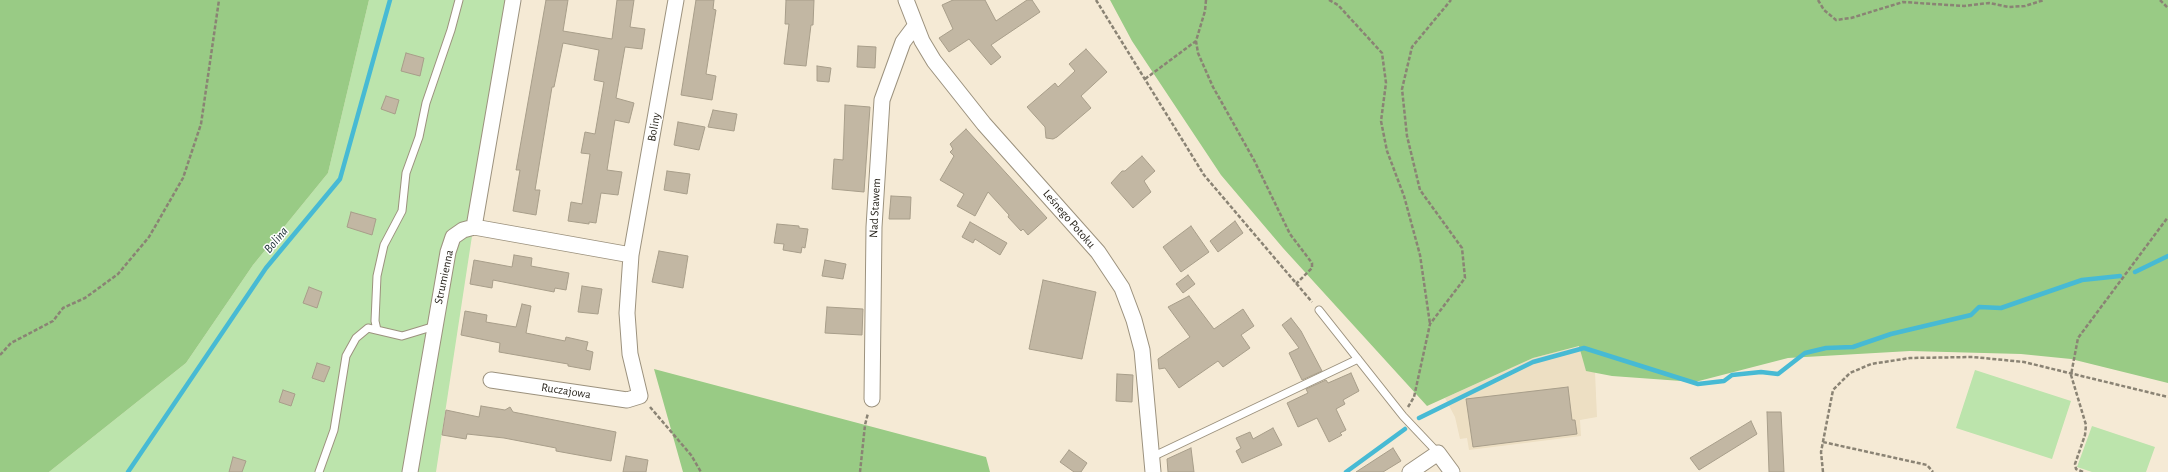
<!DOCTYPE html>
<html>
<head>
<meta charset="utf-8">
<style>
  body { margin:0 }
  canvas { display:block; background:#f5ead5 }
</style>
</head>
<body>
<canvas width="2168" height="472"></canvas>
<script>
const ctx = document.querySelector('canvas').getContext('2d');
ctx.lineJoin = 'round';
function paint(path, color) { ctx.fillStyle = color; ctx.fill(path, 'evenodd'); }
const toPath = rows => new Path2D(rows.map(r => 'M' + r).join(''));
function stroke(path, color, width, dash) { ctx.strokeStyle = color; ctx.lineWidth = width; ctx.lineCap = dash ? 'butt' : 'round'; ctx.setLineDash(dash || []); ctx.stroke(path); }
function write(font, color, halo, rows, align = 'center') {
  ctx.font = font + ' "Alegreya Sans",sans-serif'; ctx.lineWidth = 3; ctx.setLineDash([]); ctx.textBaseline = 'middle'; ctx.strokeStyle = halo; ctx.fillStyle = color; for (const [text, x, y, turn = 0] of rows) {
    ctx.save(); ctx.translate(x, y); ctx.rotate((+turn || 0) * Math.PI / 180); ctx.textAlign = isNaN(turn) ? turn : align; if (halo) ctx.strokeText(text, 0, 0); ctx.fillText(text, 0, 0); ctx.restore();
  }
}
const built = toPath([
  [1580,346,1586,370,1595,372,1597,417,1580,420,1581,436,1469,450,1467,438,1460,439,1455,417,1445,398,1533,358]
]);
const green = toPath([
  [369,0,508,0,436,472,49,472,186,363,253,265,328,173],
  [1975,370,2071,401,2052,459,1956,428],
  [2092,426,2155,447,2146,472,2092,472,2077,467]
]);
const forest = toPath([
  [0,0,369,0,328,173,253,265,186,363,49,472,0,472],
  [1110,0,2168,0,2168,383,2071,359,2021,354,1910,351,1788,358,1695,382,1612,376,1586,371,1579,346,1533,358,1427,406,1283,248,1221,175,1132,41],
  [654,369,986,457,990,472,683,472]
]);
const stream = toPath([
  [2135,272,2168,256],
  [1419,418,1533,362,1584,348,1698,384,1724,381,1732,375,1761,372,1778,374,1805,353,1826,348,1853,347,1891,334,1971,315,1979,307,2001,308,2082,280,2120,276],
  [128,472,266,268,340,179,390,0],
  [1346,472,1405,429]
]);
const building = toPath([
  [546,0,568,0,563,31,612,39,617,0,634,0,630,27,645,29,642,49,625,47,616,98,634,103,629,123,615,120,607,170,622,172,618,195,601,193,596,223,589,222,589,224,568,221,571,202,582,204,590,154,581,153,585,132,595,134,604,82,594,80,599,50,563,43,554,87,552,87,535,190,540,190,536,215,513,211,520,170,516,170,546,0],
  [696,0,714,0,713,9,716,10,706,74,716,76,712,100,681,95,696,0],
  [786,0,814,0,813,25,811,25,806,66,784,64,789,24,785,24,786,0],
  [953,0,985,0,996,21,1027,0,1032,0,1040,12,991,45,1001,57,991,65,969,39,949,52,939,38,953,29,942,5,953,0],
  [858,46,876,47,875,68,857,67,858,46],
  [1086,49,1107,72,1081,96,1091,108,1057,137,1053,139,1046,138,1045,127,1027,107,1055,83,1058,87,1075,71,1069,64,1086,49],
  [406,53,424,58,420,76,401,71,406,53],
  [817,66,831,68,829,82,817,81,817,66],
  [386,96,399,100,395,114,381,109,386,96],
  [845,105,870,107,864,192,832,189,834,159,843,160,845,105],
  [713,110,737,114,734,131,708,127,713,110],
  [678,122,705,127,699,150,674,145,678,122],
  [966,129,1047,218,1028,235,1023,229,1021,231,1008,217,1009,215,988,192,975,216,957,206,964,194,940,180,954,156,950,152,953,149,950,144,966,129],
  [1142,156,1155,171,1144,181,1151,192,1133,208,1111,183,1122,171,1125,171,1142,156],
  [667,171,690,174,687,194,664,190,667,171],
  [891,196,911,197,910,219,889,219,891,196],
  [351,212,376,219,372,235,347,227,351,212],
  [1235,221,1243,233,1218,252,1210,241,1235,221],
  [970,222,1007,243,1000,255,975,239,973,243,962,237,970,222],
  [777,224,799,226,799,228,808,229,805,248,802,247,801,253,783,250,784,244,774,243,777,224],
  [1191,226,1209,252,1181,272,1163,247,1191,226],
  [659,251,688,256,683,288,652,282,659,251],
  [514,255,532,258,531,266,569,273,566,290,555,288,554,292,493,280,492,288,470,284,474,260,512,267,514,255],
  [825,260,846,264,843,279,822,276,825,260],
  [1188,275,1195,284,1183,293,1176,284,1188,275],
  [1043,280,1096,292,1082,359,1029,349,1043,280],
  [582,286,602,289,598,314,578,312,582,286],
  [309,287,322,292,317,308,303,303,309,287],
  [1189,296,1214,329,1243,309,1254,326,1241,335,1250,348,1223,367,1218,361,1179,388,1165,368,1159,369,1158,359,1190,337,1168,307,1189,296],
  [522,304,531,306,526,333,565,341,566,337,588,342,586,350,593,352,590,370,568,366,568,364,499,352,500,343,461,335,465,311,487,315,486,322,516,327,522,304],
  [827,307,863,309,862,335,825,333,827,307],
  [1291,318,1301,331,1322,371,1302,380,1289,353,1299,348,1282,325,1291,318],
  [317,363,330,367,324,382,312,378,317,363],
  [1351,373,1359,391,1343,400,1345,404,1336,409,1346,430,1340,433,1342,435,1329,442,1317,418,1298,427,1287,403,1308,393,1306,389,1326,380,1328,383,1351,373],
  [1117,374,1133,375,1132,402,1116,401,1117,374],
  [1568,387,1572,420,1575,420,1577,434,1473,447,1466,399,1568,387],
  [283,390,295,394,291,406,279,402,283,390],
  [481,406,505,410,510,407,513,412,616,432,611,461,556,451,556,448,504,438,467,434,466,439,442,435,446,410,479,417,481,406],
  [1767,412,1781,412,1784,472,1769,472,1767,412],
  [1751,421,1757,434,1699,470,1690,458,1751,421],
  [1273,428,1282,445,1242,463,1236,451,1241,448,1236,438,1250,432,1253,439,1273,428],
  [1191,448,1194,472,1168,472,1167,459,1191,448],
  [1393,448,1401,461,1383,472,1356,472,1393,448],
  [1069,450,1087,463,1081,472,1074,472,1060,462,1069,450],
  [626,456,648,460,646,472,623,472,626,456],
  [233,457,246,461,242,472,229,472,233,457]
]);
const path = toPath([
  [1096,0,1204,175,1312,302],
  [1206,0,1205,11,1196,41,1198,53,1213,87,1254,160,1290,234,1312,263,1312,268,1296,284],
  [1329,0,1338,5,1382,53,1386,83,1381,121,1387,151,1404,196,1420,255,1430,324],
  [1818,0,1824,10,1836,20,1851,18,1903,2,1964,6,1989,3,2009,7,2025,6,2044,0],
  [2160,0,2168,8],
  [1145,79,1196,41],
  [0,355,11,343,53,321,63,308,85,298,118,274,149,237,183,178,201,124,219,0],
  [650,407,691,455,701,472],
  [1408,407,1414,397,1430,324,1465,278,1462,248,1420,190,1407,136,1402,89,1412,47,1451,0],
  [1823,442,1927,465,1933,472],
  [860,472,865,425,868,413],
  [1823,472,1821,452,1833,390,1850,373,1871,364,1910,358,1973,357,2024,362,2168,397],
  [2083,472,2076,469,2075,464,2085,435,2086,425,2071,375,2078,338,2168,217]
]);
const service = toPath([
  [1319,310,1403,416,1438,453],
  [377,330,375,321,377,276,384,245,402,211,406,173,419,137,426,103,451,30,459,0],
  [1152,457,1358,359],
  [319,472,334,430,346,356,356,338,368,328,402,336,435,326]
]);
const minor = toPath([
  [906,0,922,41,934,61,984,124,1098,252,1122,288,1134,320,1142,350,1153,472],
  [474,227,631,255],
  [491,380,627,400,640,396,630,354,627,313,631,255,676,0],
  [872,399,874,227,882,100,903,42,915,26],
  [410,472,448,252,453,237,463,230,474,227,513,0],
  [1410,472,1438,453,1452,472]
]);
const streetNames = [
  ["Boliny",654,127,-80],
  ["Nad Stawem",875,208,-87],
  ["Leśnego Potoku",1069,219,49],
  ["Strumienna",444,277,-78],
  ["Ruczajowa",566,391,9]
];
const waterNames = [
  ["Bolina",276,240,-50]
];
paint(built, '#eddfc3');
paint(green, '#bce4ac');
paint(forest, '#99cb85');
stroke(stream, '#47bad4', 4.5);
paint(building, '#c2b7a3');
stroke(building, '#a89e8a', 1);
stroke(service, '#9c927e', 9);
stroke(minor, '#9c927e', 17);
stroke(path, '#8a8374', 2.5, [4, 2]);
stroke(service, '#fff', 7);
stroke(minor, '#fff', 15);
write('12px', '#221e16', '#fff', streetNames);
write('italic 13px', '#1c3035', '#fff', waterNames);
</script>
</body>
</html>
